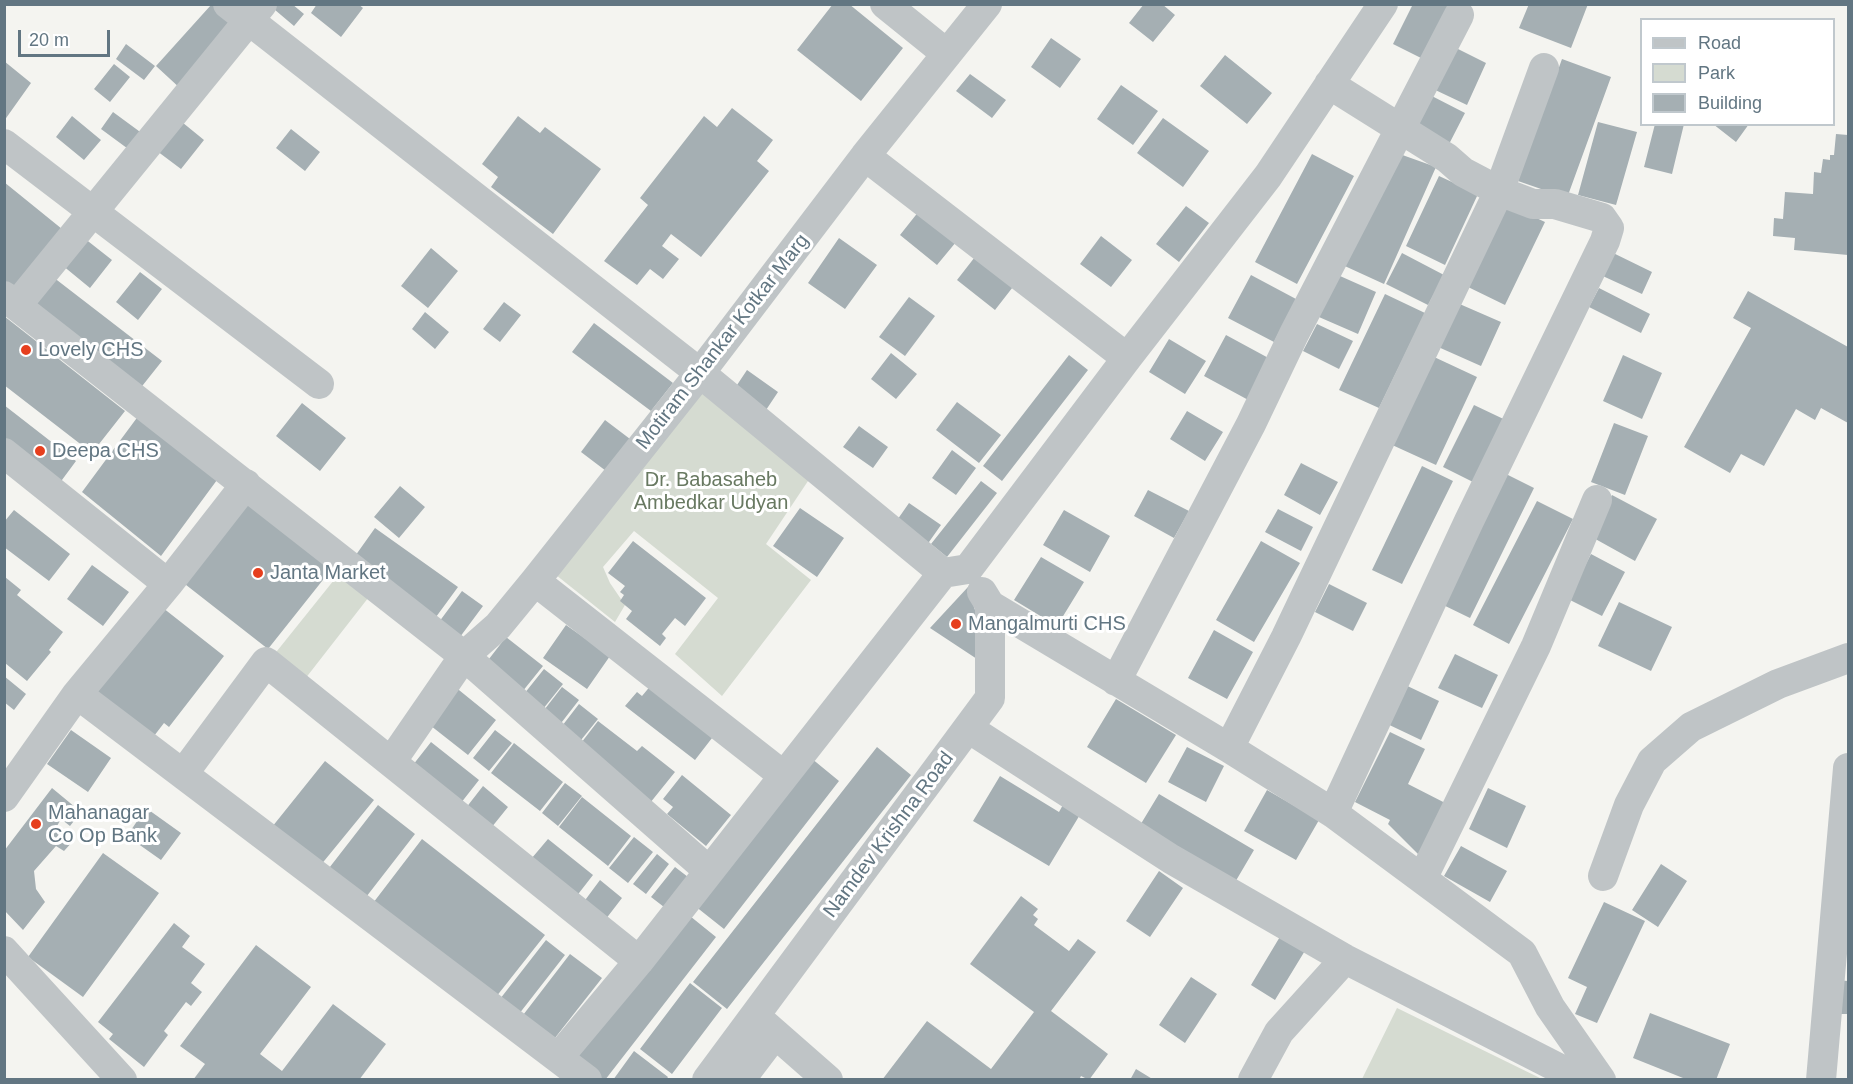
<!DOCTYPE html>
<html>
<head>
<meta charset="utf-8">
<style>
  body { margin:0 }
  #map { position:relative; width:1853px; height:1084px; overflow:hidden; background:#f4f4f0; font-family:Helvetica,sans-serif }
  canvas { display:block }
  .frame { position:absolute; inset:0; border:6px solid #627682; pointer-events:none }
  .legend { position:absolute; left:1640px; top:18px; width:195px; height:108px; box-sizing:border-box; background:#fff; border:2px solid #c0c8cd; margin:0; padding:8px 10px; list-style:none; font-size:18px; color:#627682 }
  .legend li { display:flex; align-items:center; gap:12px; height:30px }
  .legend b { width:30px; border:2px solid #c0c8cd }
  .scale { position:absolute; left:18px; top:30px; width:92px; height:27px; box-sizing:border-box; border:3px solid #627682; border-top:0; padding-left:8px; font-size:18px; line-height:21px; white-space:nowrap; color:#627682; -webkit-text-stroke:4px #fff; paint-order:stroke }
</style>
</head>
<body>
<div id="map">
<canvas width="1853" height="1084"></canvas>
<div class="frame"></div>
<ul class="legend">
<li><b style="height:8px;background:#bfc4c6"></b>Road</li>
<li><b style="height:16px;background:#d5dbd1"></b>Park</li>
<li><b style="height:16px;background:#a5afb3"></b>Building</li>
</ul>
<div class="scale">20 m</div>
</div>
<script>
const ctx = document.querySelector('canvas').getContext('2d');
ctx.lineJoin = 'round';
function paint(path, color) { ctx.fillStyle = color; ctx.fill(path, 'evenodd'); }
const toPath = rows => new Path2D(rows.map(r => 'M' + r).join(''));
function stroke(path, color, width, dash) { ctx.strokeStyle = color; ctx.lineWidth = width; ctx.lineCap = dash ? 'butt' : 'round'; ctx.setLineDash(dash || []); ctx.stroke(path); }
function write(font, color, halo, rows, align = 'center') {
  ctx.font = font + ' Helvetica,sans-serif'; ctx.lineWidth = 6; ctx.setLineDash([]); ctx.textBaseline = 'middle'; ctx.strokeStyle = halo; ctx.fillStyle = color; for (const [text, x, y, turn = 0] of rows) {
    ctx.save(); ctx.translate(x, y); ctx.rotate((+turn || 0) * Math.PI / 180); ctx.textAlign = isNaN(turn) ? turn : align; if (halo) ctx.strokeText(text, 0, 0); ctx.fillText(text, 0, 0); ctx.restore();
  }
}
const green = toPath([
  [701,384,812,475,766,544,811,580,722,696,675,654,718,598,634,531,603,567,610,583,625,605,615,622,551,571],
  [342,570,372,593,305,679,273,656],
  [1397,1008,1542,1079,1362,1079]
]);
const building = toPath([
  [268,4,292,4,304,14,294,26],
  [317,4,358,4,363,8,341,37,311,13],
  [833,4,849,4,903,48,861,101,797,50],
  [1144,4,1162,4,1175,15,1153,42,1129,23],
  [1413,4,1451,4,1423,59,1393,44],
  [1529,4,1588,4,1571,48,1519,28],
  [211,5,222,5,242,22,182,90,156,66],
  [1051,38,1081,59,1060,88,1031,67],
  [126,44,155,66,144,80,116,59],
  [1450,45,1486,63,1467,105,1429,87],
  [1225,55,1272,93,1247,124,1200,86],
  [1562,59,1611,77,1567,198,1518,181],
  [4,61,31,83,4,121],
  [114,64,130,77,110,102,94,89],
  [970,74,1006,100,992,118,956,91],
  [1121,85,1158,111,1133,145,1097,119],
  [1426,93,1465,113,1447,148,1408,129],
  [732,108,773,140,757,161,769,171,701,257,671,234,662,246,679,259,663,279,650,269,637,285,604,261,648,205,640,198,704,116,717,127],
  [113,112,147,137,135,154,101,129],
  [72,116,101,140,84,160,56,137],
  [518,116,540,133,545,127,601,169,553,234,491,187,498,177,482,164],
  [177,118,204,140,181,169,153,148],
  [1163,118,1209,151,1183,187,1137,153],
  [1598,122,1637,132,1616,205,1578,195],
  [1655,124,1684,124,1672,174,1644,167],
  [1713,124,1749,124,1736,142],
  [291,129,320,152,305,171,276,148],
  [1836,134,1848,135,1848,255,1794,250,1795,238,1773,236,1774,218,1783,219,1785,192,1813,194,1814,172,1821,173,1823,159,1830,160,1830,155,1834,155],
  [1394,152,1436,167,1384,284,1336,262],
  [1312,154,1354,176,1297,284,1255,262],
  [1439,176,1478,194,1445,265,1406,246],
  [4,182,62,229,15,290,4,282],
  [1506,204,1545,222,1505,305,1466,286],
  [923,206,961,236,937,265,900,235],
  [1186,206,1209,223,1179,262,1156,244],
  [1101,236,1132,260,1111,287,1080,264],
  [84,238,112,260,90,288,62,265],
  [839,238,877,265,845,309,808,283],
  [431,248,458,271,428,308,401,286],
  [1605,249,1652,272,1642,294,1594,272],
  [978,253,1016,283,995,310,957,280],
  [1402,253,1444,275,1428,305,1386,284],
  [140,272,162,289,138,320,116,302],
  [1331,272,1376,292,1358,334,1312,314],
  [1251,275,1296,299,1274,342,1228,318],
  [53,277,162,361,139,390,30,307],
  [1599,288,1650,314,1641,333,1589,307],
  [1748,291,1848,347,1848,423,1821,408,1815,420,1796,409,1764,466,1741,454,1730,473,1684,447,1751,328,1733,318],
  [1385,294,1425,313,1379,408,1339,390],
  [909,297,935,316,905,356,879,337],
  [504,302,521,315,500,342,483,329],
  [1455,302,1501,322,1481,366,1436,346],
  [425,312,449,332,435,349,412,329],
  [4,316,125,411,92,453,4,385],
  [594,323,673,383,651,411,572,352],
  [1317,324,1353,341,1339,369,1303,351],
  [1226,335,1274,361,1252,402,1204,376],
  [1169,339,1206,361,1185,394,1149,372],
  [891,353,917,374,896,399,871,379],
  [1069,355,1088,370,1002,481,983,466],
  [1623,355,1662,373,1642,419,1603,401],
  [1432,356,1477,377,1436,465,1390,444],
  [747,370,778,392,766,410,735,388],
  [957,402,1001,435,979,463,936,430],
  [302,403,346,438,320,471,276,436],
  [4,405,76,461,59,484,4,441],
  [1474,405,1514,424,1483,487,1443,467],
  [1187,411,1223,432,1205,461,1170,439],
  [139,415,217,480,161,556,82,492],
  [605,420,634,442,610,474,581,452],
  [1614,423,1648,436,1625,495,1591,482],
  [859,426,888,447,873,468,843,447],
  [952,450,976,468,956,495,932,478],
  [1301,463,1338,482,1320,515,1284,495],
  [1422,466,1453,481,1402,584,1372,570],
  [1498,470,1534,488,1470,618,1435,601],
  [981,481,997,493,947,557,931,544],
  [400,486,425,507,399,538,374,517],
  [1148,490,1189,511,1174,538,1134,516],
  [246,495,334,566,268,649,181,581],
  [1612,495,1657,519,1635,561,1590,536],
  [1537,501,1573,519,1509,644,1473,625],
  [909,503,941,525,924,549,893,526],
  [800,508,844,538,817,577,773,546],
  [1278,509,1313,527,1301,551,1265,532],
  [14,510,70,554,49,581,4,547,4,522],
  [1064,510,1110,536,1090,572,1043,545],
  [375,528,458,587,436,617,353,559],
  [633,541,706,598,685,626,675,618,662,634,666,638,660,646,626,619,632,611,620,601,624,595,620,592,625,586,608,573],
  [1261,541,1300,563,1254,642,1216,620],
  [1591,554,1625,572,1602,616,1568,599],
  [1041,557,1084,582,1057,626,1014,600],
  [92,565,129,592,103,626,67,599],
  [5,577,21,590,17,595,63,632,49,650,51,652,27,681,5,663],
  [1329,584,1367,603,1353,631,1315,612],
  [968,587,978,620,980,661,930,628],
  [462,591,483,606,460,637,439,622],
  [1619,602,1672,627,1651,671,1598,646],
  [158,604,224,656,169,727,164,723,154,736,95,690],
  [566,625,610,656,587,689,543,658],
  [1214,630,1253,652,1227,699,1188,678],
  [506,637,543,666,518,697,482,668],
  [1455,654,1498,675,1482,708,1438,688],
  [544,669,563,684,539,714,520,699],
  [4,676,26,694,14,710,4,702],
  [1399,682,1439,701,1421,740,1381,721],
  [652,684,719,729,695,760,625,706,637,692,642,696],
  [454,686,496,720,468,755,426,722],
  [562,687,579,700,558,727,541,714],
  [1116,699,1176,735,1146,783,1087,747],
  [579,704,598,719,577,745,559,730],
  [598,721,637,751,642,746,675,772,650,803,578,747],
  [71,730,111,758,88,792,47,764],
  [495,730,512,743,489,771,473,758],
  [1390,732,1425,749,1408,784,1453,807,1427,863,1388,824,1390,820,1355,802],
  [431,742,479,780,457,808,409,770],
  [514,743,563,782,540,811,491,773],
  [877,747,911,775,727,1009,693,982],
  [1187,747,1224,766,1206,802,1168,782],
  [811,758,839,781,724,929,695,906],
  [325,761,374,800,320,866,272,827],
  [682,775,731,815,706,846,667,814,673,807,663,799],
  [1000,776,1059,812,1064,803,1081,813,1049,866,973,821],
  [565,783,582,796,558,826,542,813],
  [483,786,508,807,487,833,462,813],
  [52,788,81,812,70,826,61,819,57,826,74,840,64,851,56,846,34,871,36,889,45,902,23,930,4,910,4,851],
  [1488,788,1526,806,1507,848,1469,829],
  [1267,790,1319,820,1296,860,1244,831],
  [1159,794,1254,850,1234,884,1139,827],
  [582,797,631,836,608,866,559,827],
  [378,805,415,834,363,901,326,872],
  [146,808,181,833,161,860,127,836],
  [634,837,653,852,628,883,609,868],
  [422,839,545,935,492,1002,370,907],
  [548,839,593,875,572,902,526,865],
  [1461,846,1507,871,1490,902,1444,876],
  [103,853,159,893,83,997,28,957],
  [657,854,669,864,646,894,633,884],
  [1661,864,1687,881,1658,927,1632,910],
  [675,867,688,877,664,907,651,897],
  [1159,871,1183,888,1150,937,1126,921],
  [600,880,622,898,602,924,580,907],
  [1021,896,1038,909,1033,915,1038,919,1034,925,1069,951,1078,939,1096,952,1051,1011,1108,1054,1089,1080,1081,1076,1079,1080,882,1080,927,1021,991,1069,1034,1012,970,964],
  [1604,902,1645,921,1597,1023,1575,1014,1587,987,1568,978],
  [685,912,716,937,605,1080,601,1080,572,1057],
  [174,923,190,936,182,947,205,964,191,983,202,992,191,1006,186,1002,164,1031,168,1035,144,1067,109,1039,113,1034,98,1022],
  [1281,935,1306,949,1275,1000,1251,985],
  [546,940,565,955,519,1014,500,999],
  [256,945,311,987,260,1054,282,1071,333,1004,386,1044,359,1080,193,1080,205,1064,180,1046],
  [570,954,602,978,551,1043,520,1019],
  [1191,977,1217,994,1185,1043,1159,1025],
  [1834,980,1848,981,1848,1014,1832,1014],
  [690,983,722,1008,672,1074,640,1049],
  [1650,1013,1730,1044,1716,1080,1688,1080,1633,1058],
  [634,1051,668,1077,666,1080,613,1080],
  [1136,1069,1154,1080,1130,1080]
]);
const minor = toPath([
  [228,4,700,373,943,573],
  [885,4,947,54],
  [1329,84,1447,158,1463,172,1499,191,1533,204,1555,204,1602,218,1609,228,1605,241,1469,521,1333,813],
  [4,144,319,384],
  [865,156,1127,358],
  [4,296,464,656,709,871],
  [17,305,262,4],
  [4,453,168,584],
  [535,581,784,776],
  [990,605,1229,748,1333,813,1522,953,1550,1007,1601,1080],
  [1116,681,1251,424,1294,334,1459,15],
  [77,694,587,1080],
  [968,728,1171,859,1345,959,1582,1080],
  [1229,748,1286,637,1499,191,1544,68],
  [391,762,464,656,498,626,535,581,700,373,865,156,987,4],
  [183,774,266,662,639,961],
  [4,797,77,694,168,584,246,484],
  [1603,876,1629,805,1652,761,1691,727,1778,684,1848,658],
  [1422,879,1536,646,1597,500],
  [4,951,122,1080],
  [755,1016,828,1080],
  [558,1058,639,961,943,573,968,569,1127,358,1268,176,1383,4],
  [707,1080,990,698,990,605,982,592],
  [740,1080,775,1034],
  [1253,1080,1279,1032,1345,959],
  [1821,1080,1848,768]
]);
const markers = [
  [26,350,6,"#e63f1e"],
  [40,451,6,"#e63f1e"],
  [258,573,6,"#e63f1e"],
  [956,624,6,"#e63f1e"],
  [36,824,6,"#e63f1e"]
];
const streetNames = [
  ["Motiram Shankar Kotkar Marg",723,342,-52],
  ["Namdev Krishna Road",889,835,-53]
];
const poiNames = [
  ["Lovely CHS",38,350],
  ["Deepa CHS",52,451],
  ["Janta Market",270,573],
  ["Mangalmurti CHS",968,624],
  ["Mahanagar",48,813],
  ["Co Op Bank",48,836]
];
const parkNames = [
  ["Dr. Babasaheb",711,480],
  ["Ambedkar Udyan",711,503]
];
paint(green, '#d5dbd1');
paint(building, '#a5afb3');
stroke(minor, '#bfc4c6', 30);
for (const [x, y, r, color] of markers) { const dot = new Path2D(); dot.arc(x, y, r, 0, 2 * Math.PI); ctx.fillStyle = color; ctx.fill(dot); stroke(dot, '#fff', 2); }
write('20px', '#627682', '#fff', streetNames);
write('20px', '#627682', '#fff', poiNames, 'left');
write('20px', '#687961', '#fff', parkNames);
</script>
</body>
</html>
